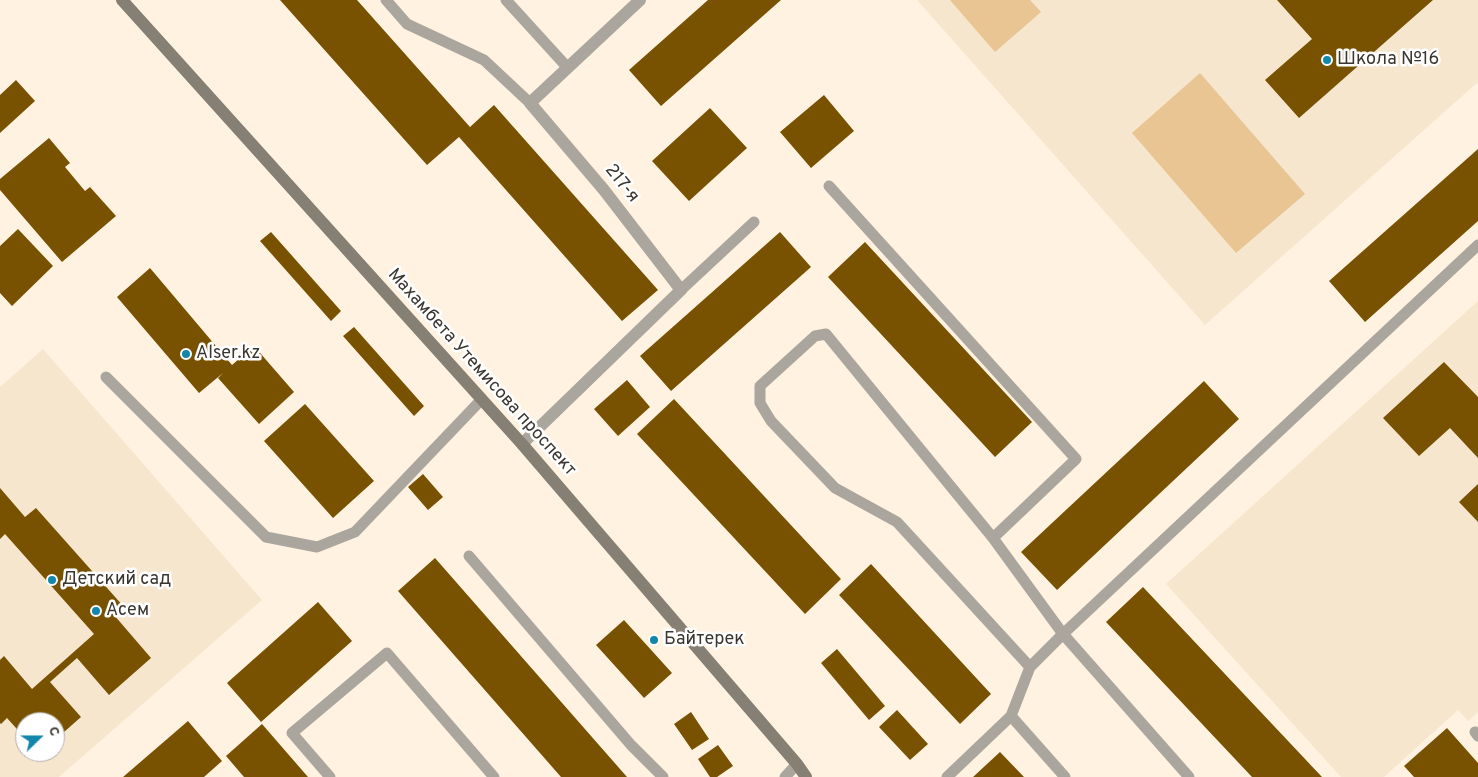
<!DOCTYPE html>
<html>
<head>
<meta charset="utf-8">
<style>
  body { margin:0 }
  #map { position:relative; width:1478px; height:777px; overflow:hidden; background:#fff2e0; font-family:Overpass,sans-serif }
  canvas { display:block }
  .north { position:absolute; left:15px; top:712px; width:50px; height:50px; box-sizing:border-box; background:#fff; border:1px solid #b0aeab; border-radius:50%; rotate:68deg; font-size:14px; font-weight:700; line-height:20px; text-align:center; color:#3a352e }
  .north::after { content:''; display:block; margin:auto; width:18px; height:22px; background:#1286ab; clip-path:polygon(50% 0,100% 100%,50% 72%,0 100%) }
</style>
</head>
<body>
<div id="map">
<canvas width="1478" height="777"></canvas>
<div class="north">С</div>
</div>
<script>
const ctx = document.querySelector('canvas').getContext('2d');
ctx.lineJoin = 'round';
function paint(path, color) { ctx.fillStyle = color; ctx.fill(path, 'evenodd'); }
const toPath = rows => new Path2D(rows.map(r => 'M' + r).join(''));
function stroke(path, color, width, dash) { ctx.strokeStyle = color; ctx.lineWidth = width; ctx.lineCap = dash ? 'butt' : 'round'; ctx.setLineDash(dash || []); ctx.stroke(path); }
function write(font, color, halo, rows, align = 'center') {
  ctx.font = font + ' Overpass,sans-serif'; ctx.lineWidth = 5; ctx.setLineDash([]); ctx.textBaseline = 'middle'; ctx.strokeStyle = halo; ctx.fillStyle = color; for (const [text, x, y, turn = 0] of rows) {
    ctx.save(); ctx.translate(x, y); ctx.rotate((+turn || 0) * Math.PI / 180); ctx.textAlign = isNaN(turn) ? turn : align; if (halo) ctx.strokeText(text, 0, 0); ctx.fillText(text, 0, 0); ctx.restore();
  }
}
const built = toPath([
  [917,0,1478,0,1478,82,1205,325],
  [1478,301,1478,712,1468,721,1458,710,1384,777,1341,777,1166,584],
  [43,349,262,600,59,777,0,777,0,387],
  [25,722,55,722,55,752,25,752]
]);
const green = toPath([
  [950,0,1030,0,1041,12,995,52],
  [1200,73,1305,194,1236,253,1132,133]
]);
const building = toPath([
  [280,0,357,0,470,127,494,105,658,290,622,321,459,137,427,165],
  [708,0,781,0,661,106,629,70],
  [1277,0,1433,0,1299,118,1265,80,1312,39],
  [16,80,35,101,0,133,0,95],
  [824,95,854,131,811,168,780,132],
  [710,108,747,148,689,201,652,161],
  [49,138,70,163,65,167,85,191,90,187,116,216,62,262,0,190,0,179],
  [1478,149,1478,221,1365,322,1329,281],
  [18,229,53,266,12,306,0,293,0,246],
  [271,232,341,311,331,321,260,241],
  [780,232,811,267,671,391,640,356],
  [865,242,1032,422,995,457,828,277],
  [150,268,232,365,254,346,294,392,259,424,218,378,223,373,199,393,117,297],
  [354,327,424,406,414,416,343,336],
  [1444,362,1478,397,1478,458,1450,428,1419,456,1383,418],
  [627,380,650,407,618,436,594,409],
  [1204,381,1239,419,1057,590,1021,552],
  [674,399,841,579,805,614,637,434],
  [305,404,374,481,333,518,264,441],
  [423,474,443,497,428,510,408,487],
  [1478,484,1478,522,1459,502],
  [0,488,25,517,36,508,124,607,114,615,151,658,109,695,77,658,50,682,81,717,55,740,55,722,25,722,25,738,7,718,1,724,0,723,0,660,4,656,32,689,94,634,5,534,0,539],
  [435,558,627,777,561,777,398,591],
  [871,564,991,694,960,724,839,595],
  [1143,587,1322,777,1252,777,1106,622],
  [318,602,352,641,261,722,227,683],
  [624,620,672,673,644,698,596,645],
  [837,649,885,706,869,720,821,663],
  [897,710,928,744,910,760,879,727],
  [691,712,709,739,692,750,674,724],
  [188,721,222,761,204,777,123,777],
  [262,724,308,777,244,777,226,756],
  [1447,728,1478,763,1478,777,1414,777,1404,766],
  [718,745,733,766,717,777,710,777,698,759],
  [1000,752,1024,777,973,777]
]);
const lane = toPath([
  [386,0,407,24,484,60,530,103],
  [506,0,567,67],
  [829,186,1076,459,993,538],
  [681,290,754,222],
  [106,377,266,537,317,547,355,532,482,399],
  [469,556,631,745,663,777],
  [1030,667,897,522,835,488,771,421,760,403,760,386,815,336,826,334,993,538,1063,634,1189,777],
  [1011,716,1065,777],
  [1475,732,1478,736],
  [330,777,292,733,387,653,494,777],
  [785,777,797,764],
  [947,777,1011,716,1030,667,1063,634,1478,245]
]);
const street = toPath([
  [522,444,681,290,604,190,530,103,640,0]
]);
const secondary = toPath([
  [122,0,522,444,797,764,806,777]
]);
const markers = [
  [1327,60,5,"#1286ab"],
  [186,354,5,"#1286ab"],
  [52,580,5,"#1286ab"],
  [96,611,5,"#1286ab"],
  [654,640,5,"#1286ab"]
];
const poiNames = [
  ["Школа №16",1337,60],
  ["Alser.kz",196,354],
  ["Детский сад",62,580],
  ["Асем",106,611],
  ["Байтерек",664,640]
];
const streetNames = [
  ["217-я",621,184,51],
  ["Махамбета Утемисова проспект",481,373,48]
];
paint(built, '#f7e6ce');
paint(green, '#e8c592');
paint(building, '#795201');
stroke(lane, '#aaa59d', 11);
stroke(street, '#aaa59d', 12);
stroke(secondary, '#867f74', 12);
for (const [x, y, r, color] of markers) { const dot = new Path2D(); dot.arc(x, y, r, 0, 2 * Math.PI); ctx.fillStyle = color; ctx.fill(dot); stroke(dot, '#fff', 2); }
write('18px', '#3a352e', '#fff', poiNames, 'left');
write('18px', '#3a352e', '#fff', streetNames);
</script>
</body>
</html>
